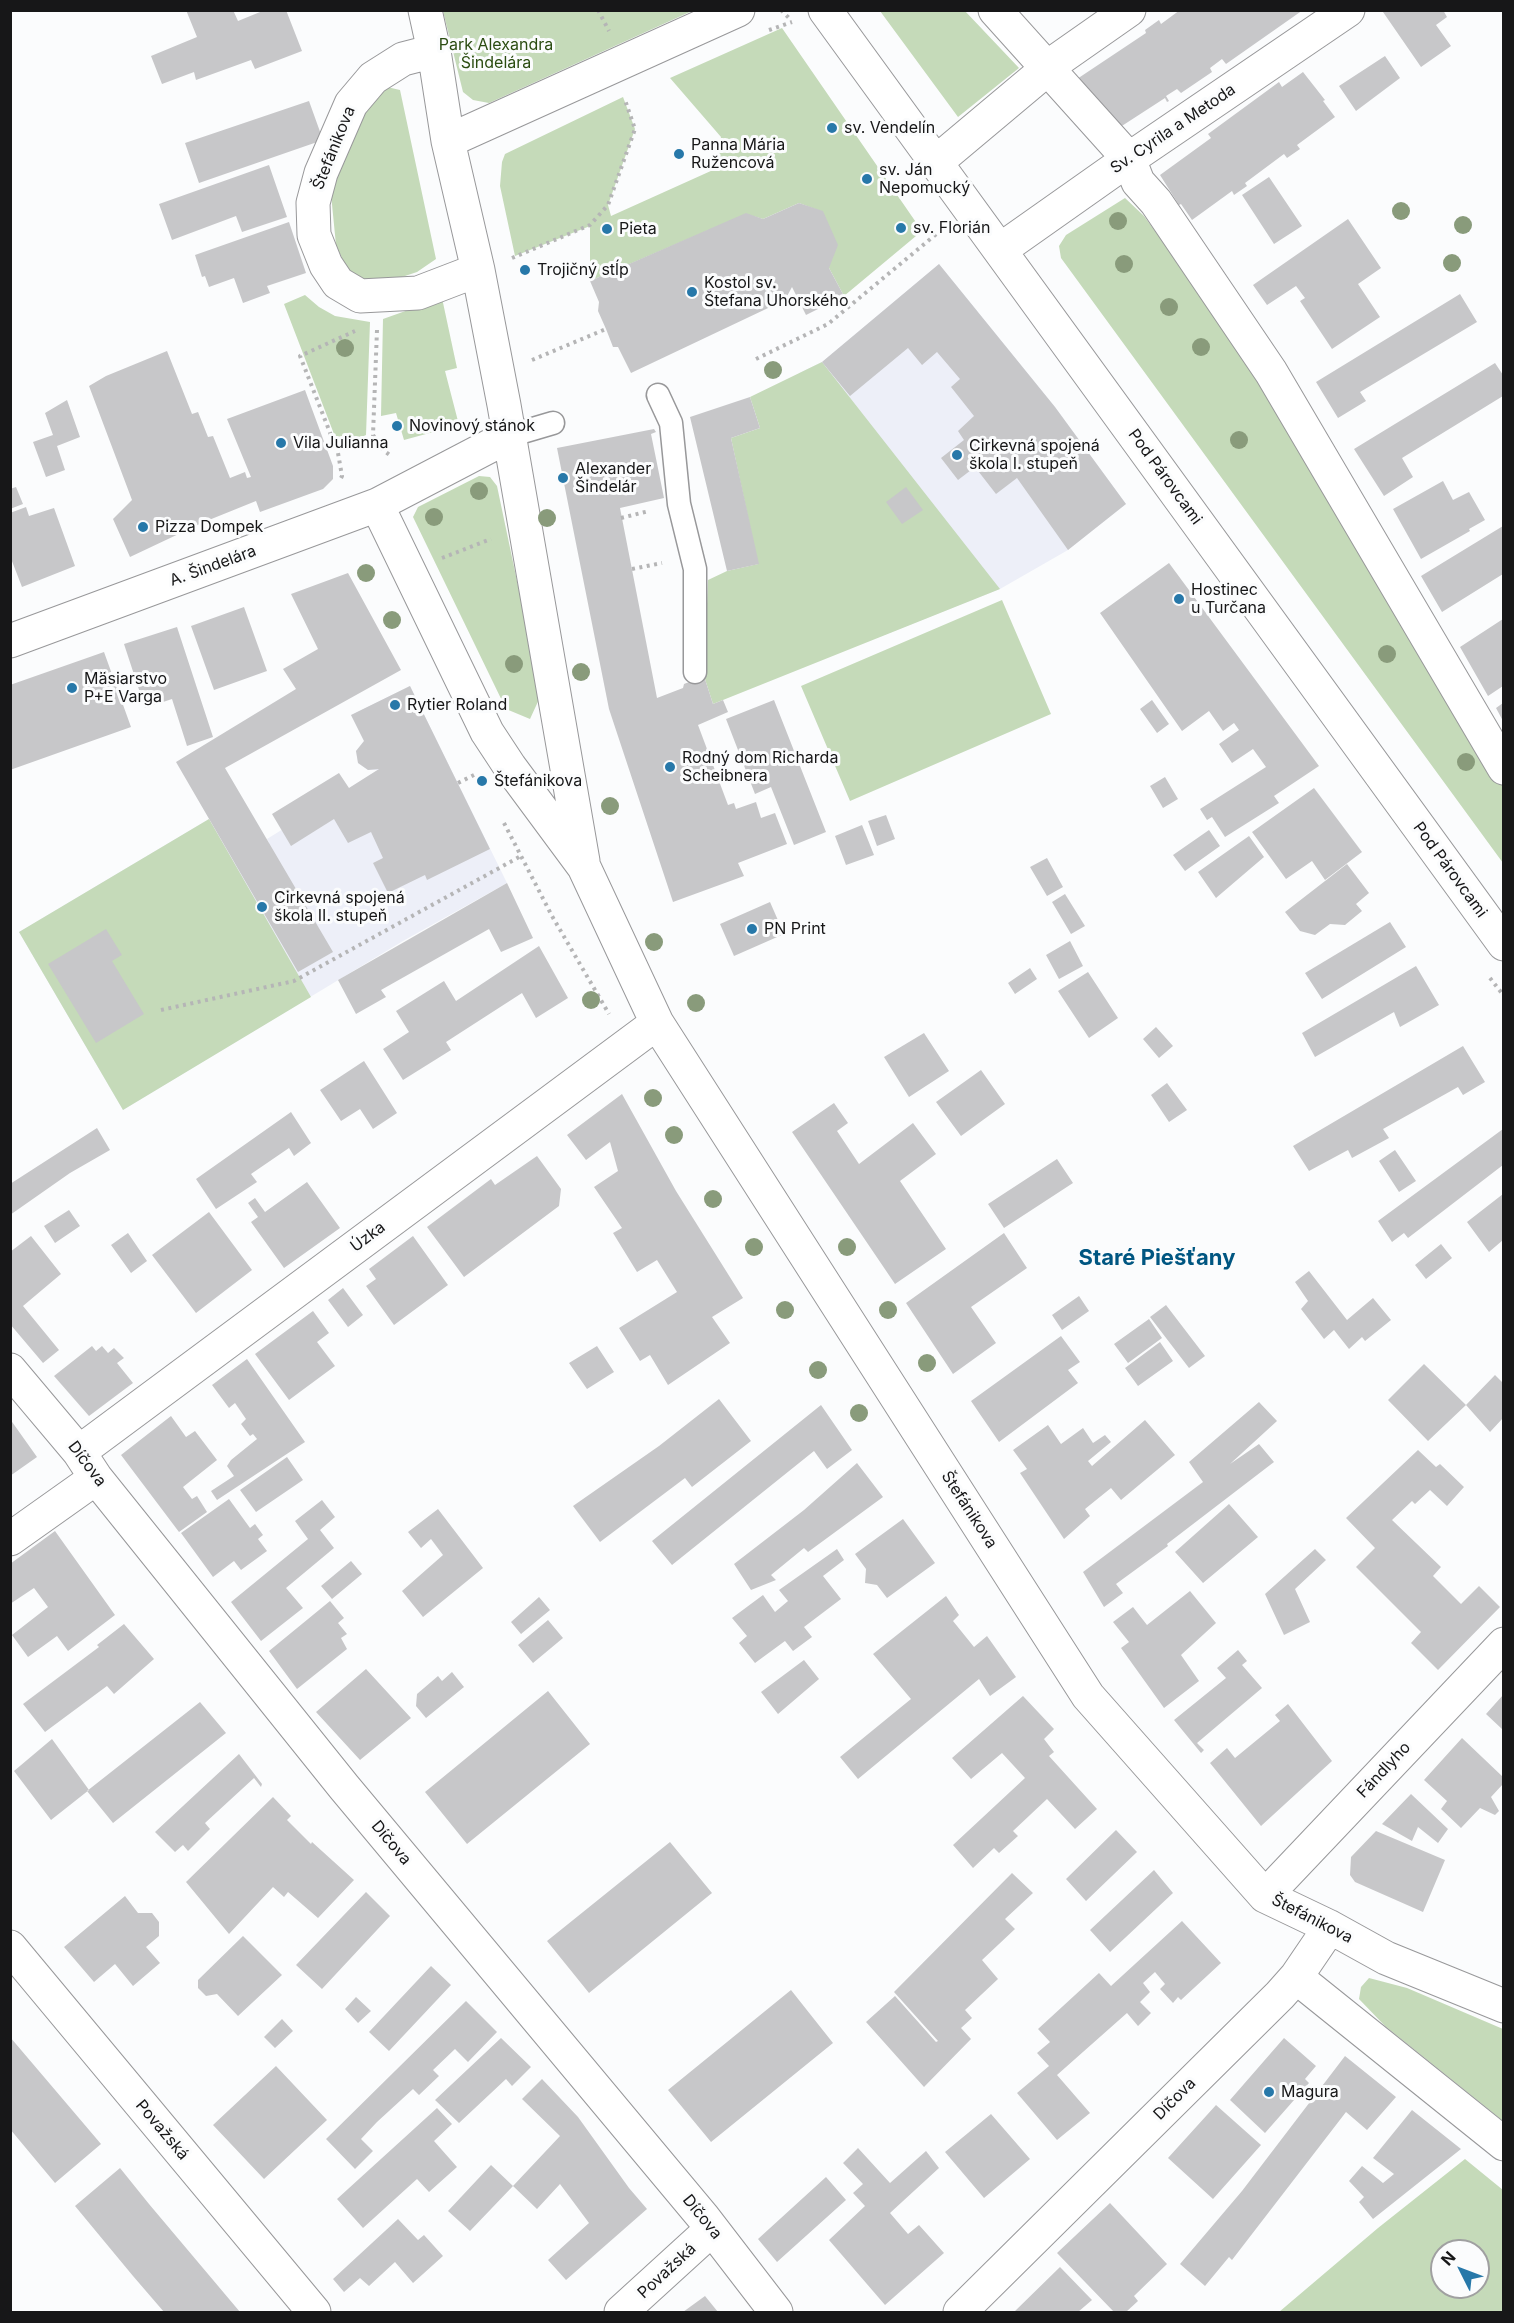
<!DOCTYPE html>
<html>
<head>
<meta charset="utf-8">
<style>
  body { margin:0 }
  #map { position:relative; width:1514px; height:2323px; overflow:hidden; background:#fbfcfd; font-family:Inter,sans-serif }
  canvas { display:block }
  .frame { position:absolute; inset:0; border:12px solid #171718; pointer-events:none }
  .north { position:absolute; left:1430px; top:2239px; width:60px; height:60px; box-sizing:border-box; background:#fbfcfd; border:2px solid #a0a0a1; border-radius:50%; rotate:312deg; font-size:16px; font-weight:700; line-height:24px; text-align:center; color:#171718 }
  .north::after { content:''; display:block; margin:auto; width:21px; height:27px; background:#2778a9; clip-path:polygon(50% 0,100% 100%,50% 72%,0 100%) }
</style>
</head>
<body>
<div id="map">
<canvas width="1514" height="2323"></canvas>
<div class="frame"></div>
<div class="north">N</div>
</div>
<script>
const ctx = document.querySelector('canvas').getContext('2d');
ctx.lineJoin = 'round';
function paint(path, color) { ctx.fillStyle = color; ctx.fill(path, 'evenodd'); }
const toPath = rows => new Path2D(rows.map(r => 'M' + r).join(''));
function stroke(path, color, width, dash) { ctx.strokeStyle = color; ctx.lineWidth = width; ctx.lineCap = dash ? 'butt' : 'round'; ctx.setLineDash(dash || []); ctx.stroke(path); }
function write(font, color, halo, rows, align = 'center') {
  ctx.font = font + ' Inter,sans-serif'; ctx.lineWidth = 6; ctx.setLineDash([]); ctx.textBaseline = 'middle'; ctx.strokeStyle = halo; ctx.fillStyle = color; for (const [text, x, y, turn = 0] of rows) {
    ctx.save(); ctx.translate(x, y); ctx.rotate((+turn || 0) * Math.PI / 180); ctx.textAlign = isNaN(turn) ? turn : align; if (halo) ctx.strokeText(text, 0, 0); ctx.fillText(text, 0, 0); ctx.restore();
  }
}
const built = toPath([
  [939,264,1055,407,1126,504,1068,550,1000,589,877,638,799,373,822,362],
  [410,686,507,883,403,941,123,1110,19,932,209,819,235,863,269,843,267,839,378,770,368,770,358,763,356,751,364,741,351,715]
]);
const green = toPath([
  [443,11,443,10,692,11,489,103,473,100,463,92],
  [880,11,965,11,1019,68,958,117],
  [782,28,922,231,844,296,829,268,823,212,799,203,763,219,746,214,590,281,590,226,515,256,500,186,502,162,505,154,623,97,635,129,608,205,611,216,713,170,721,137,670,78],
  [387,87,400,90,436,259,417,272,378,285,350,276,336,245,330,184,365,101],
  [1125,198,1144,216,1264,380,1503,786,1503,863,1061,258,1059,246,1066,235],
  [305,295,319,307,335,316,370,322,366,435,339,447,284,304],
  [442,298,457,368,445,371,459,425,404,440,396,413,381,416,383,319],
  [822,362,1000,589,713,704,704,676,708,580,727,571,758,564,731,438,760,428,750,397],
  [479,476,490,477,497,486,541,695,530,719,506,709,413,517,418,507],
  [1002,600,1051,714,850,801,801,686],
  [209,819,311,997,123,1110,19,932],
  [1369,1978,1407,1988,1503,2029,1503,2121,1385,2026,1359,1999,1361,1987],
  [1465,2159,1503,2190,1503,2312,1279,2312,1378,2228],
  [1442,2251,1478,2251,1478,2287,1442,2287]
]);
const building = toPath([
  [186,10,233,10,238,21,265,10,286,10,302,51,255,69,251,60,196,80,194,72,162,84,151,56,197,37],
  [1180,10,1303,10,1226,64,1222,59,1210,68,1212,72,1181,93,1177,89,1166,96,1169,101,1167,102,1165,98,1111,133,1077,79,1146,33,1145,30,1159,20,1161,24],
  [1385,10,1443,10,1447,17,1436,25,1451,46,1421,67,1383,12],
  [1385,56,1400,78,1356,111,1339,86],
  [1303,72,1325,100,1323,101,1335,117,1297,145,1300,149,1287,158,1284,154,1245,183,1247,186,1234,195,1232,191,1192,220,1181,204,1179,205,1160,175,1211,138,1208,134,1279,82,1282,87],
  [309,101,323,140,199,183,185,143],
  [269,165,287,217,242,232,236,216,172,240,159,204],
  [1269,177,1302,226,1274,244,1242,195],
  [799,203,823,211,838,245,829,268,844,296,806,315,792,287,785,300,631,373,618,347,613,347,606,329,598,311,599,302,590,281,746,213,763,219],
  [1348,219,1381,268,1358,284,1380,317,1332,349,1300,301,1305,298,1296,286,1267,305,1253,285],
  [289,222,306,273,267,286,270,293,243,303,234,278,209,287,205,276,202,277,195,255],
  [939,264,1055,407,1126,504,1068,550,1017,478,996,494,975,467,958,480,941,458,964,440,958,431,974,416,951,387,960,379,937,352,922,365,908,348,850,396,822,362],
  [1460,294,1477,322,1360,392,1366,401,1338,418,1316,382],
  [167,351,192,414,198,412,208,437,213,436,230,478,245,472,247,478,251,477,227,419,305,390,333,466,333,479,323,489,260,512,256,501,204,522,130,557,113,519,132,500,89,386,106,376],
  [1495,363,1503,375,1503,396,1402,458,1413,477,1384,496,1354,449],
  [750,397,760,428,731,438,759,564,727,571,690,417],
  [67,400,80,437,57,446,65,470,46,477,33,442,53,435,45,413],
  [654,429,656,432,651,434,664,498,620,508,657,698,683,688,684,684,704,676,713,704,723,700,728,712,698,725,728,805,734,803,736,809,756,802,761,818,775,813,787,844,738,863,744,876,673,902,609,709,557,448],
  [1443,481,1453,500,1469,492,1485,520,1469,529,1470,531,1421,559,1393,509],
  [16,487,23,504,10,509,10,489],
  [906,487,923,510,902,524,886,502],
  [26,507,29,516,54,508,75,566,22,587,10,556,10,523,12,523,10,513],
  [1503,526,1503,574,1442,612,1421,576],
  [1169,563,1319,766,1274,796,1279,803,1225,837,1212,817,1207,820,1200,809,1266,767,1253,749,1232,763,1219,744,1239,730,1234,723,1223,731,1209,711,1182,731,1100,613],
  [348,573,401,670,225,768,333,952,298,972,176,762,296,689,283,669,318,649,291,594],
  [244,607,267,671,214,690,191,626],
  [1503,619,1503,686,1488,696,1460,647],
  [177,627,213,737,187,746,172,699,145,708,124,644],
  [104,652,131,727,10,770,10,685],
  [410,686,490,849,427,880,425,875,388,893,373,863,383,858,371,832,348,843,334,819,291,846,272,814,339,773,349,788,379,769,368,770,358,763,356,751,364,741,351,715],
  [774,700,826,832,794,845,771,787,755,794,726,719],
  [1152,700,1169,724,1157,733,1140,709],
  [1503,703,1503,721,1496,708],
  [1165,777,1178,799,1163,808,1150,786],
  [1314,788,1362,852,1325,880,1312,861,1286,879,1252,832],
  [886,815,895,839,877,846,868,821],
  [862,825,874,855,846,865,835,836],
  [1209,830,1220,846,1185,871,1173,855],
  [1249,836,1264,857,1216,898,1198,872],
  [1047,858,1063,887,1047,896,1030,867],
  [1347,864,1369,893,1356,904,1362,911,1345,925,1330,924,1315,935,1300,931,1285,912],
  [507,883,533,938,501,952,489,929,381,990,386,997,356,1014,338,980],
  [1065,894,1085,926,1071,934,1052,902],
  [770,902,784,934,734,956,720,924],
  [1390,922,1406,947,1322,999,1305,973],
  [106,929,122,955,112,961,144,1014,96,1043,48,964],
  [1070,941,1083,966,1059,979,1046,955],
  [539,946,568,998,536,1018,522,993,446,1042,451,1050,403,1080,383,1049,409,1032,396,1011,444,981,456,1001],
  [1416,966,1439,1005,1400,1027,1394,1012,1315,1057,1302,1033],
  [1030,968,1037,979,1015,994,1008,983],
  [1088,972,1118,1018,1089,1038,1058,991],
  [1156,1027,1173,1046,1159,1058,1143,1039],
  [924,1033,949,1071,909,1097,884,1057],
  [1463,1046,1485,1082,1463,1095,1458,1087,1383,1129,1389,1138,1352,1158,1348,1150,1309,1171,1293,1146],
  [364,1061,397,1113,373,1129,360,1109,341,1121,320,1090],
  [981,1070,1005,1104,961,1136,936,1102],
  [1167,1083,1187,1110,1169,1122,1151,1095],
  [622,1094,676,1191,743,1298,712,1317,730,1343,668,1385,650,1355,640,1361,619,1328,677,1292,657,1260,637,1272,613,1233,622,1228,594,1187,618,1171,610,1142,586,1160,567,1135],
  [834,1103,848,1123,837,1131,859,1164,913,1123,936,1154,900,1181,946,1249,895,1284,792,1132],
  [291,1112,311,1143,294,1156,289,1148,251,1174,257,1182,216,1209,196,1179],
  [97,1128,110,1150,70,1173,10,1215,10,1184],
  [1503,1129,1503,1165,1408,1238,1404,1233,1392,1242,1378,1221],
  [1395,1150,1416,1181,1399,1192,1379,1161],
  [537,1156,561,1189,559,1206,464,1277,427,1227,491,1179,495,1185],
  [1057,1159,1073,1183,1004,1228,988,1204],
  [307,1182,340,1228,284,1268,251,1222,258,1217,248,1203,255,1198,265,1212],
  [1503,1194,1503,1240,1489,1252,1467,1222],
  [69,1210,80,1226,55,1243,44,1226],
  [209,1212,252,1270,196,1313,152,1255],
  [128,1233,147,1261,131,1273,111,1245],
  [1004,1233,1027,1268,971,1307,996,1343,953,1374,906,1303],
  [31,1236,61,1274,23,1306,59,1350,43,1363,10,1324,10,1252],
  [413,1236,448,1285,394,1325,366,1286,376,1279,369,1269],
  [1441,1244,1452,1258,1426,1279,1415,1265],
  [1309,1271,1347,1320,1373,1298,1391,1320,1365,1341,1362,1337,1349,1349,1334,1330,1324,1339,1301,1309,1308,1301,1295,1282],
  [343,1288,363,1315,348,1327,328,1300],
  [1079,1296,1089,1311,1062,1330,1052,1315],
  [1166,1305,1205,1356,1189,1368,1150,1317],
  [313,1311,329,1333,317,1342,335,1366,289,1400,255,1354],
  [1149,1319,1162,1338,1128,1363,1114,1344],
  [1061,1336,1080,1362,1068,1370,1078,1383,999,1442,971,1401],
  [1160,1342,1173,1361,1138,1386,1125,1368],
  [92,1346,96,1351,102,1346,108,1353,114,1348,124,1358,117,1363,133,1383,89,1416,54,1376],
  [597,1346,614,1372,587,1389,569,1363],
  [247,1359,305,1442,217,1500,211,1491,234,1476,227,1466,231,1460,257,1439,253,1434,250,1436,241,1424,246,1419,235,1403,229,1408,212,1385],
  [1424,1364,1466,1405,1495,1375,1503,1383,1503,1418,1490,1432,1466,1405,1428,1441,1388,1400],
  [719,1399,751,1441,692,1487,685,1478,600,1542,573,1506,659,1446],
  [1259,1402,1277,1421,1230,1464,1259,1444,1274,1462,1167,1544,1168,1546,1116,1584,1123,1593,1104,1607,1083,1572,1203,1482,1189,1462],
  [821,1405,852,1450,827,1469,814,1451,672,1565,652,1541],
  [171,1416,186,1437,195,1431,217,1460,183,1487,192,1499,197,1496,207,1512,179,1532,121,1455],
  [10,1419,37,1457,10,1476],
  [1145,1420,1175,1455,1121,1500,1111,1488,1085,1509,1090,1516,1064,1539,1020,1473,1027,1469,1013,1450,1048,1425,1061,1444,1083,1428,1093,1443,1105,1435,1111,1442,1088,1461,1092,1466],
  [1418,1450,1436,1467,1440,1464,1464,1487,1447,1506,1430,1490,1415,1504,1412,1501,1392,1520,1441,1567,1433,1576,1461,1604,1479,1586,1500,1607,1438,1670,1411,1643,1421,1632,1356,1567,1375,1548,1346,1518],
  [287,1457,303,1480,256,1512,240,1490],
  [857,1463,883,1497,808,1552,804,1548,771,1575,776,1580,751,1590,734,1564,804,1510],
  [229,1499,250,1528,255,1524,263,1535,258,1539,267,1551,241,1570,234,1561,213,1577,181,1533],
  [322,1500,335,1517,320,1530,334,1548,286,1588,303,1608,261,1641,231,1602,308,1539,295,1521],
  [1229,1504,1258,1537,1203,1583,1175,1552],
  [438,1509,483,1568,423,1617,402,1591,443,1555,431,1539,421,1548,408,1532],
  [903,1519,935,1563,887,1598,877,1585,865,1583,866,1569,855,1554],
  [55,1531,115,1615,68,1651,57,1636,28,1657,12,1635,48,1607,34,1588,10,1604,10,1564],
  [837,1549,844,1560,823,1576,841,1599,804,1627,812,1637,793,1651,785,1641,755,1663,739,1643,747,1636,732,1618,763,1595,775,1612,788,1601,779,1590],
  [1315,1549,1326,1560,1295,1589,1310,1622,1284,1635,1265,1594],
  [351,1561,362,1574,332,1599,321,1586],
  [1190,1591,1216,1623,1181,1655,1199,1681,1164,1708,1121,1648,1129,1642,1113,1622,1133,1607,1147,1625],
  [946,1596,959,1615,953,1621,974,1647,987,1636,1016,1677,990,1696,979,1679,858,1779,840,1757,911,1699,873,1654],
  [539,1597,550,1610,521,1634,511,1622],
  [330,1601,344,1618,338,1623,347,1634,341,1638,347,1649,297,1689,269,1651],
  [548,1620,563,1638,533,1663,518,1645],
  [124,1624,154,1659,114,1694,107,1686,45,1732,23,1704,99,1647,97,1645],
  [1238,1650,1247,1661,1242,1665,1262,1688,1197,1743,1204,1750,1201,1753,1174,1720,1226,1678,1217,1668],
  [804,1660,819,1679,778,1714,761,1692],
  [366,1669,411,1718,360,1760,316,1712],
  [452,1672,464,1687,426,1718,416,1706,417,1694,438,1676,442,1681],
  [548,1691,590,1744,467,1844,425,1792],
  [1503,1695,1503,1730,1486,1714],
  [1023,1696,1054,1729,1044,1739,1054,1752,1049,1756,1097,1809,1075,1829,1047,1799,1013,1831,1018,1836,999,1853,994,1848,973,1868,953,1845,1025,1778,1002,1753,971,1779,952,1758],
  [200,1702,226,1733,113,1823,87,1791],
  [1288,1704,1332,1761,1261,1826,1210,1763,1227,1748,1235,1758,1280,1721,1275,1715],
  [1462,1738,1503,1777,1503,1784,1491,1797,1499,1811,1495,1815,1480,1808,1461,1828,1441,1809,1447,1801,1424,1780],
  [52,1739,89,1790,51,1820,14,1771],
  [239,1754,262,1784,261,1787,254,1778,205,1823,210,1829,188,1851,183,1845,175,1852,155,1832],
  [1411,1794,1448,1829,1438,1843,1418,1827,1412,1841,1382,1824],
  [273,1797,291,1816,287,1820,311,1844,312,1842,354,1880,318,1918,288,1892,284,1897,273,1887,229,1934,186,1882],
  [1116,1830,1137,1852,1086,1901,1066,1879],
  [1376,1831,1445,1860,1423,1912,1355,1882,1350,1875,1351,1857],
  [670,1842,712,1893,589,1993,547,1941],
  [1154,1870,1173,1893,1110,1952,1090,1930],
  [1012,1873,1033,1893,1005,1919,1015,1929,982,1960,998,1979,965,2010,972,2018,961,2028,971,2039,924,2087,866,2022,895,1996,936,2042,938,2041,894,1992],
  [366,1892,390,1916,322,1989,296,1965],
  [125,1896,138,1913,152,1913,159,1922,159,1936,146,1947,160,1963,133,1986,115,1964,94,1982,64,1947],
  [1182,1921,1221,1963,1181,2000,1178,1997,1173,2003,1160,1989,1165,1984,1155,1972,1143,1983,1150,1992,1140,2002,1151,2013,1138,2026,1127,2013,1057,2075,1090,2113,1057,2140,1017,2093,1049,2066,1037,2053,1050,2042,1038,2029,1099,1973,1111,1986],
  [243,1936,282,1975,238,2016,217,1994,206,1996,198,1988,198,1980],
  [431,1966,451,1985,389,2051,369,2032],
  [791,1990,833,2043,711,2142,668,2090],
  [356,1997,371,2011,358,2023,345,2009],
  [466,2001,497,2032,468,2062,455,2049,433,2070,439,2076,419,2095,413,2089,377,2122,361,2139,373,2151,355,2169,326,2139],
  [282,2019,293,2031,275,2048,264,2037],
  [10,2037,101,2144,55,2183,10,2129],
  [501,2038,531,2067,512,2086,506,2079,459,2123,435,2100],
  [1284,2038,1316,2066,1305,2079,1309,2083,1265,2133,1230,2100],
  [1345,2056,1396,2097,1367,2130,1346,2112,1232,2260,1229,2257,1205,2286,1180,2264,1242,2191],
  [276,2066,327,2120,264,2179,213,2125],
  [542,2079,578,2117,629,2188,647,2209,566,2280,548,2260,589,2223,560,2184,537,2209,513,2186,560,2136,522,2099],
  [1216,2105,1261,2145,1213,2199,1168,2158],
  [437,2108,452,2124,434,2141,457,2167,429,2192,417,2179,363,2228,337,2199],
  [1412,2110,1461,2149,1373,2219,1359,2202,1364,2197,1349,2181,1362,2166,1383,2183,1394,2174,1373,2158],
  [991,2114,1030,2159,984,2198,945,2152],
  [858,2148,890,2183,926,2151,939,2168,890,2213,908,2234,919,2225,944,2253,885,2305,829,2240,865,2206,853,2193,863,2184,843,2163],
  [491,2165,513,2186,470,2231,448,2211],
  [120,2168,149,2204,240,2312,164,2312,133,2276,75,2206],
  [826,2177,846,2200,777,2262,758,2239],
  [1110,2203,1167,2264,1134,2296,1138,2301,1126,2312,1114,2312,1057,2253],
  [398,2219,418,2240,424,2235,443,2256,413,2283,395,2262,369,2286,360,2278,344,2292,333,2279],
  [1060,2267,1092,2300,1078,2312,1014,2312],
  [705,2296,718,2312,683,2312]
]);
const path = toPath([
  [598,10,609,31],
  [781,10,791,20],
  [769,30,792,22],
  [512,258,590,225,608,205,635,129,625,100],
  [377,330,373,435,383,450,391,456],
  [756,359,828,324,940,231],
  [532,360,606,329],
  [341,478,342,476,338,453,300,356,355,331],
  [621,518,649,511],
  [442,558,491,539],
  [632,569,662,563],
  [458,783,474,775],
  [504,823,552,916,609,1014],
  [1490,978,1504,996],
  [161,1010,294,981,521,856]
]);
const lane = toPath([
  [658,395,671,423,679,504,695,569,695,672],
  [509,436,553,423]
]);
const street = toPath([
  [425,10,434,51,448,141,478,270,504,405,583,861],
  [825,10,1504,944],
  [995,10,1129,159,1138,182,1156,202,1271,372,1504,768],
  [434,51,403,59,373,78,351,104,321,173,313,203,314,235,326,265,338,283,360,296,418,293,478,270],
  [448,141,738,10],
  [935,163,1059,59,1129,10],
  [1000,250,1129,159,1348,10],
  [377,505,487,732,510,767,584,867,657,1023,1088,1696,1265,1896,1330,1927,1386,1958,1504,2006],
  [10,641,377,505,509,436],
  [10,1370,79,1452,96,1478,344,1787,703,2217,776,2312],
  [79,1452,657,1023],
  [10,1539,96,1478],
  [1265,1896,1504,1644],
  [10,1947,314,2312],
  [1296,1977,1504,2144],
  [621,2312,712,2229],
  [960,2312,1280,1995,1296,1977,1330,1927]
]);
const trees = [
  [1401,211],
  [1118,221],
  [1463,225],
  [1452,263],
  [1124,264],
  [1169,307],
  [1201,347],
  [345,348],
  [773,370],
  [1239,440],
  [479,491],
  [434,517],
  [547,518],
  [366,573],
  [392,620],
  [1387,654],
  [514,664],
  [581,672],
  [1466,762],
  [610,806],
  [654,942],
  [591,1000],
  [696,1003],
  [653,1098],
  [674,1135],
  [713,1199],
  [754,1247],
  [847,1247],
  [785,1310],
  [888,1310],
  [927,1363],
  [818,1370],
  [859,1413]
];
const markers = [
  [832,128,6,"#2778a9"],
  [679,154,6,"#2778a9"],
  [867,179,6,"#2778a9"],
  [901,228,6,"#2778a9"],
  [607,229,6,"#2778a9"],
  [525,270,6,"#2778a9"],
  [692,292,6,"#2778a9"],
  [397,426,6,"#2778a9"],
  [281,443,6,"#2778a9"],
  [957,455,6,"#2778a9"],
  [563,478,6,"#2778a9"],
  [143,527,6,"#2778a9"],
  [1179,599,6,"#2778a9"],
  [72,688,6,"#2778a9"],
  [395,705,6,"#2778a9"],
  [670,767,6,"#2778a9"],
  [482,781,6,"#2778a9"],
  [262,907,6,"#2778a9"],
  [752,929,6,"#2778a9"],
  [1269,2092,6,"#2778a9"]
];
const parkNames = [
  ["Park Alexandra",496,45],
  ["Šindelára",496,63]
];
const poiNames = [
  ["sv. Vendelín",844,128],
  ["Panna Mária",691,145],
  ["Ružencová",691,163],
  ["sv. Ján",879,170],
  ["Nepomucký",879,188],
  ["sv. Florián",913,228],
  ["Pieta",619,229],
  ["Trojičný stĺp",537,270],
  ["Kostol sv.",704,283],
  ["Štefana Uhorského",704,301],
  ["Novinový stánok",409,426],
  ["Vila Julianna",293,443],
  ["Cirkevná spojená",969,446],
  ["škola I. stupeň",969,464],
  ["Alexander",575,469],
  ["Šindelár",575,487],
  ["Pizza Dompek",155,527],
  ["Hostinec",1191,590],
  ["u Turčana",1191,608],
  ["Mäsiarstvo",84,679],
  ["P+E Varga",84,697],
  ["Rytier Roland",407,705],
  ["Rodný dom Richarda",682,758],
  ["Scheibnera",682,776],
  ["Štefánikova",494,781],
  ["Cirkevná spojená",274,898],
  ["škola II. stupeň",274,916],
  ["PN Print",764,929],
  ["Magura",1281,2092]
];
const streetNames = [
  ["Sv. Cyrila a Metoda",1173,129,-34],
  ["Štefánikova",334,148,-68],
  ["Pod Párovcami",1165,477,54],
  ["A. Šindelára",213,566,-20],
  ["Pod Párovcami",1450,870,54],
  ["Úzka",368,1237,-37],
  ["Díčova",87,1464,53],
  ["Štefánikova",969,1510,57],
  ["Fándlyho",1384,1770,-47],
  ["Díčova",391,1843,50],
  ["Štefánikova",1312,1919,27],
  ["Díčova",1175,2099,-45],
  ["Považská",162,2130,50],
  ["Díčova",702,2217,51],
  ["Považská",667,2271,-43]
];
const districtNames = [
  ["Staré Piešťany",1157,1258]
];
paint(built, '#edeff8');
paint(green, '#c5dab9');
paint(building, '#c7c7c9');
stroke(lane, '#98989a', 25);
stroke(street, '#98989a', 35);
stroke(path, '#b5b5b6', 4, [3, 4.5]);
stroke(lane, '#fff', 22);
stroke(street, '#fff', 33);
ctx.fillStyle = '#899b7b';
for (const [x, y] of trees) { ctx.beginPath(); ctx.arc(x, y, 9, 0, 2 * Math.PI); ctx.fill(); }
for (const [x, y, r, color] of markers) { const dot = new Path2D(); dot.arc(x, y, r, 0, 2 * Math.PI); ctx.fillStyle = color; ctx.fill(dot); stroke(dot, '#fbfcfd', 2); }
write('16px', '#2b4c11', '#fbfcfd', parkNames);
write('16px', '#171718', '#fbfcfd', poiNames, 'left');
write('16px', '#171718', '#fbfcfd', streetNames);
write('bold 22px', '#005681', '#fbfcfd', districtNames);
</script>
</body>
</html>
